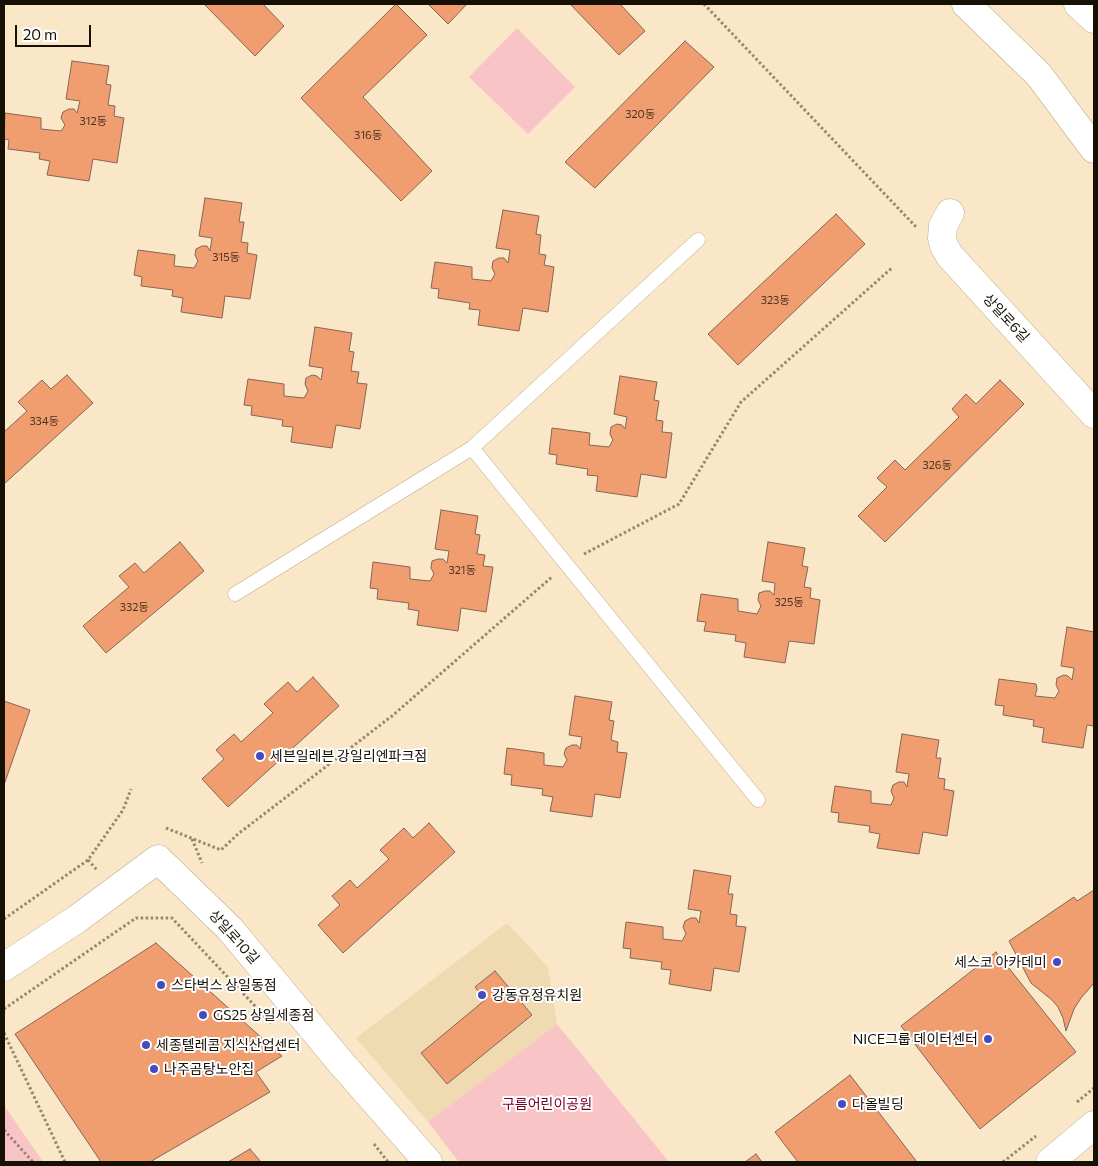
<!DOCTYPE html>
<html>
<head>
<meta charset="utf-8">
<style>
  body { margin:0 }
  #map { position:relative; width:1098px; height:1166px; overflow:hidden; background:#f9e7c7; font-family:Commissioner,sans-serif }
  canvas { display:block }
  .frame { position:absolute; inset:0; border:5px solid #161005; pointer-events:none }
  .scale { position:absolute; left:15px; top:25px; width:76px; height:22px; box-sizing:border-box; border:2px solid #161005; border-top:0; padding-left:6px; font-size:15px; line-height:18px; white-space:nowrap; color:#161005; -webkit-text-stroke:4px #fff; paint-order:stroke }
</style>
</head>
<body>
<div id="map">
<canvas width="1098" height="1166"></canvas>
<div class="frame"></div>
<div class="scale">20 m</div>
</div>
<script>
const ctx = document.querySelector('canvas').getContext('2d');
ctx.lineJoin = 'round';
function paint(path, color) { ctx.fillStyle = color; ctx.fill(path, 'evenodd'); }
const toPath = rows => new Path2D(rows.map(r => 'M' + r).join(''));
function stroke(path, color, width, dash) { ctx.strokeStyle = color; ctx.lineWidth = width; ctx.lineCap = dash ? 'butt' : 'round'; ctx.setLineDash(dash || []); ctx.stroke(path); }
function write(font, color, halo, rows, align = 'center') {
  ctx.font = font + ' Commissioner,"Noto Sans KR",sans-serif'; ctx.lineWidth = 4; ctx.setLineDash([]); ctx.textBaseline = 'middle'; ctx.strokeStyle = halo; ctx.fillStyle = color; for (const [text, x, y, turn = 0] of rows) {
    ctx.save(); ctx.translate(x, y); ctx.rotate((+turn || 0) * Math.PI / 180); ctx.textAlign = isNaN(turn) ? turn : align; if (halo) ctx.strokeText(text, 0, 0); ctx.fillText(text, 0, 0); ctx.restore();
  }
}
const built = toPath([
  [507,923,548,967,557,1024,428,1122,356,1038]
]);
const green = toPath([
  [517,28,575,87,528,134,469,77],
  [557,1024,669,1162,459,1162,428,1122],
  [4,1105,43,1162,4,1162]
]);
const building = toPath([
  [204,4,263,4,284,26,255,56,204,4],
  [396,4,427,35,363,97,432,171,401,201,301,98,396,4],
  [428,4,467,4,448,24,428,4],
  [570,4,620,4,645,31,619,55,570,4],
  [685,41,714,67,595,188,565,162,685,41],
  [72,61,109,66,106,84,111,85,108,105,115,106,114,116,124,118,117,163,93,159,89,181,47,175,50,161,39,159,40,153,8,149,9,140,4,139,5,113,41,118,41,129,61,131,65,125,61,118,63,112,69,109,74,109,77,113,80,101,66,99,72,61],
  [205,198,242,203,239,222,244,222,241,242,248,243,247,253,257,255,250,299,225,296,222,318,181,312,183,298,172,296,173,290,141,286,142,277,134,275,138,250,175,255,174,266,194,268,198,261,195,255,196,249,202,246,207,246,210,251,212,238,199,236,205,198],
  [503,210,539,216,536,234,541,235,539,254,546,255,544,265,554,267,548,312,523,308,519,331,478,325,480,310,469,309,470,303,438,298,439,289,431,288,435,262,472,267,472,279,491,281,495,274,492,268,493,261,499,258,504,258,508,263,510,250,496,248,503,210],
  [836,214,865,244,738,365,708,334,836,214],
  [315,327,352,333,349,351,354,352,351,371,359,372,357,383,367,384,360,429,336,425,332,448,291,442,293,427,282,426,283,420,251,415,252,406,244,405,248,379,284,384,284,396,304,398,308,391,305,384,306,378,312,375,317,376,321,380,323,368,309,366,315,327],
  [67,375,93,403,4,484,4,432,27,411,18,402,42,380,51,389,67,375],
  [620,376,657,382,654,400,659,401,656,420,663,421,662,432,672,433,666,478,641,474,637,497,596,491,598,476,587,475,588,469,556,464,557,455,549,454,552,428,590,433,589,445,609,447,613,440,610,434,611,427,617,424,622,425,625,429,627,417,614,414,620,376],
  [1000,380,1024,404,885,542,858,516,887,487,877,478,895,460,905,470,959,417,952,409,966,394,976,404,1000,380],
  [441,510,478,516,475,534,480,535,477,554,485,555,483,566,493,567,486,612,461,608,458,631,417,625,419,611,408,609,409,603,377,599,378,589,370,588,373,562,410,567,410,579,430,581,434,574,431,568,432,561,438,559,443,559,447,563,449,551,435,549,441,510],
  [180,542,204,571,106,653,83,626,129,587,119,576,135,563,144,573,180,542],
  [768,542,805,548,802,566,808,567,804,587,811,588,810,598,820,600,814,644,789,641,785,663,744,657,746,643,735,641,736,635,704,631,706,622,697,621,701,594,738,599,738,611,757,614,761,606,758,600,759,593,765,591,770,591,774,595,775,583,762,581,768,542],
  [1067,627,1094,632,1094,726,1087,725,1083,748,1042,742,1044,728,1033,726,1034,720,1003,715,1004,706,995,705,999,679,1036,684,1037,689,1035,696,1055,698,1059,691,1056,685,1057,678,1064,675,1068,676,1072,680,1074,668,1061,666,1067,627],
  [313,677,339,706,228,807,202,779,224,759,216,750,234,734,241,742,273,713,264,704,288,682,297,692,313,677],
  [575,696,612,702,609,720,614,721,611,740,618,742,617,752,627,753,620,798,595,794,592,817,550,811,553,797,542,795,543,789,511,785,512,775,504,774,507,748,544,753,544,765,563,767,567,760,564,754,566,748,572,745,577,745,580,749,582,737,569,735,575,696],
  [4,701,30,710,4,785,4,701],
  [902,734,939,740,936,758,941,758,938,778,945,779,944,789,954,791,947,836,923,832,919,854,877,848,880,834,869,832,870,826,838,822,839,813,831,812,835,786,871,791,871,803,891,805,894,798,891,791,893,785,899,782,904,782,907,787,909,774,896,772,902,734],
  [429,823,455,852,343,953,318,925,340,905,332,896,350,880,357,888,389,859,380,850,404,828,413,838,429,823],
  [694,870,731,876,728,894,733,894,730,914,737,915,736,926,746,927,739,972,714,968,711,991,669,984,671,970,661,969,662,962,630,958,631,949,623,948,626,922,663,927,663,939,682,941,686,934,683,927,685,921,691,918,696,918,699,923,701,911,688,909,694,870],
  [1094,890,1094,983,1081,998,1074,1009,1066,1031,1063,1018,1058,1007,1052,1000,1031,983,1009,941,1074,897,1077,901,1094,890],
  [156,943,282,1056,256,1072,270,1092,150,1162,101,1162,15,1034,156,943],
  [996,952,1076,1052,980,1129,901,1026,996,952],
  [495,971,532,1015,447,1084,421,1053,485,1000,475,987,495,971],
  [850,1075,917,1162,798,1162,775,1132,850,1075],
  [250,1149,261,1162,228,1162,250,1149],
  [756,1154,762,1162,745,1162,756,1154]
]);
const path = toPath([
  [704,4,917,228],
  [584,554,679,504,741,402,893,267],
  [166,828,221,850,238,834,392,716,553,576],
  [192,839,202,863],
  [88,860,97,870],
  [4,919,88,860,123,810,131,789],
  [4,1009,136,918,172,918,271,1023],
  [4,1033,65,1162],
  [1077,1102,1094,1088],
  [4,1130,33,1162],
  [374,1144,388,1162],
  [1003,1162,1036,1136]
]);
const service = toPath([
  [472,448,758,800],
  [235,594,472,448,698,240]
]);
const minor = toPath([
  [950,213,943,226,942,238,944,246,950,256,1094,414],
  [4,967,77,919,158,859,230,929,342,1064,428,1162],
  [1050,1162,1094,1125]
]);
const motorway = toPath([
  [966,4,1039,75,1094,149],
  [1078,4,1094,19]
]);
const markers = [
  [260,756,5,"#434bbf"],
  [1057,962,5,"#434bbf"],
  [161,985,5,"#434bbf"],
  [482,995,5,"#434bbf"],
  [203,1015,5,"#434bbf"],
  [988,1039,5,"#434bbf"],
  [146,1045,5,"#434bbf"],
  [154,1069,5,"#434bbf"],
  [842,1104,5,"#434bbf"]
];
const numberNames = [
  ["320동",640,114],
  ["312동",93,121],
  ["316동",368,135],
  ["315동",226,257],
  ["323동",775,300],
  ["334동",44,421],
  ["326동",937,465],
  ["321동",462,570],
  ["325동",789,602],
  ["332동",134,607]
];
const streetNames = [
  ["상일로6길",1006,318,47],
  ["상일로10길",234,937,48]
];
const poiNames = [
  ["세븐일레븐 강일리엔파크점",270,756],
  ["세스코 아카데미",1047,962,"right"],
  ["스타벅스 상일동점",171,985],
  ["강동유정유치원",492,995],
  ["GS25 상일세종점",213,1015],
  ["NICE그룹 데이터센터",978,1039,"right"],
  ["세종텔레콤 지식산업센터",156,1045],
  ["나주곰탕노안집",164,1069],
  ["다올빌딩",852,1104]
];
const parkNames = [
  ["구름어린이공원",547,1104]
];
paint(built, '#efdab2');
paint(green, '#f8c4c6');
paint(building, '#f09d70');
stroke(building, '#856656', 1);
stroke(service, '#bdac8d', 15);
stroke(minor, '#bdac8d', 29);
stroke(motorway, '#bdac8d', 29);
stroke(path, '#958871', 3, [2.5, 2.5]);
stroke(service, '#fff', 14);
stroke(minor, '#fff', 28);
stroke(motorway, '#fff', 28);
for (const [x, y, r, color] of markers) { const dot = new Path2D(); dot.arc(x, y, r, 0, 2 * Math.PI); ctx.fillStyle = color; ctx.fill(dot); stroke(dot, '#fff', 2); }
write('11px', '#4c3320', null, numberNames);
write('14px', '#161005', '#fff', streetNames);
write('14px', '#161005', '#fff', poiNames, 'left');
write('14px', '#780023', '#fff', parkNames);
</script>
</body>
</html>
